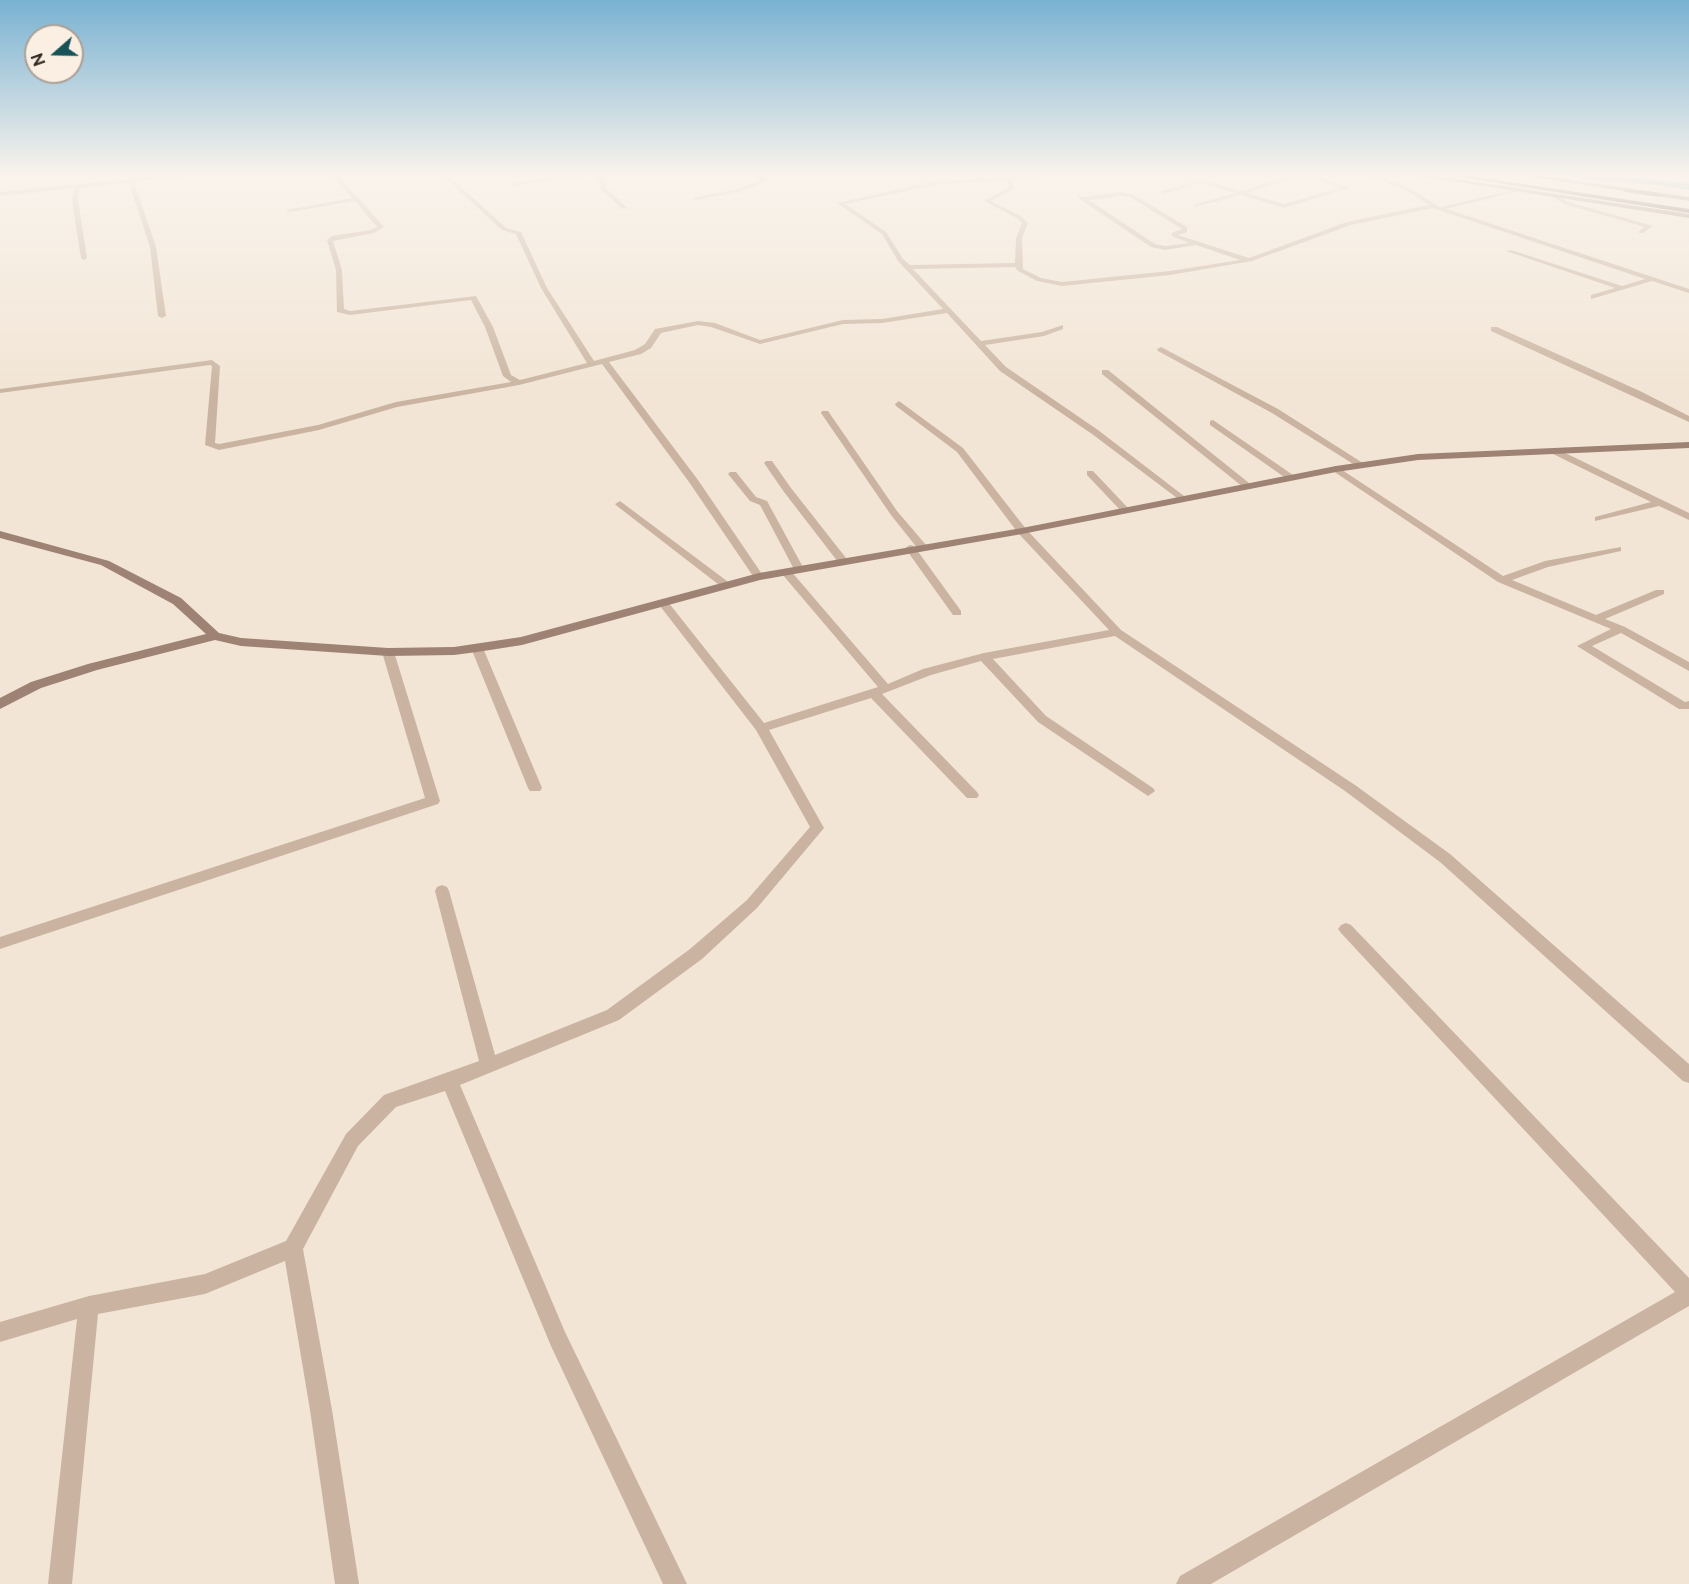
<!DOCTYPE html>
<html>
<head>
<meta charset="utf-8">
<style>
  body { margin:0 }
  #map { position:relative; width:1689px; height:1584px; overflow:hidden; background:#f2e5d5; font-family:Raleway,sans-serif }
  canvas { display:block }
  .north { position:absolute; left:24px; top:24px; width:60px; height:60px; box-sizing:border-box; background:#faefe2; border:2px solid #aba096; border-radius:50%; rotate:250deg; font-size:16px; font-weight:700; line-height:24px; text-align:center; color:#342924 }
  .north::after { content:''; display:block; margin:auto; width:21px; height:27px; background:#185357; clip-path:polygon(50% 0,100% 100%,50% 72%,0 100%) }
</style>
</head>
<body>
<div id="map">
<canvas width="1689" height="1584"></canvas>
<div class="north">N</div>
</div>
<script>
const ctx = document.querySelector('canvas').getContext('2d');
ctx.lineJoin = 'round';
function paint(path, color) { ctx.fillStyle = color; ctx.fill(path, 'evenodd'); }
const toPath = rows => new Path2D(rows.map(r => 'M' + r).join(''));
const water = toPath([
  [1556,174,1628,177,1689,184,1689,190,1657,185,1585,180]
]);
const street = toPath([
  [178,174,200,174,134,182,156,247,166,316,162,318,158,316,150,247,129,183,80,188,78,200,87,258,84,260,81,258,72,200,74,188,0,196,0,192,178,174],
  [331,174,337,174,384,227,374,233,333,241,342,270,344,309,350,311,476,296,493,327,511,375,520,380,587,363,541,288,516,234,502,230,441,174,447,174,506,228,521,232,547,288,594,361,635,350,645,344,655,329,698,321,715,323,760,340,843,320,882,319,943,309,898,261,882,234,837,203,940,180,980,179,977,176,980,174,986,179,1044,174,1012,181,1014,189,991,201,1021,216,1028,223,1022,238,1023,269,1041,278,1062,282,1170,271,1240,260,1196,245,1165,250,1151,247,1081,200,1077,195,1084,197,1122,192,1134,195,1187,227,1187,232,1178,235,1249,258,1347,222,1429,205,1406,190,1364,174,1373,174,1410,188,1440,207,1519,189,1519,191,1446,209,1689,289,1689,293,1652,281,1591,299,1591,295,1615,288,1506,251,1511,250,1622,286,1645,279,1433,208,1351,225,1252,261,1170,275,1062,286,1037,281,1018,271,1015,267,913,269,981,341,1042,332,1063,325,1063,329,1044,336,985,345,1006,367,1098,430,1184,496,1186,498,1181,501,1092,434,1000,371,947,313,882,323,843,324,760,344,711,327,698,325,661,333,651,348,641,354,609,362,698,480,764,577,759,580,755,579,689,482,602,364,519,385,397,407,319,430,219,450,205,445,212,366,210,365,0,393,0,389,212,360,220,366,215,443,219,444,318,425,396,402,511,382,503,376,485,327,471,300,350,315,337,312,336,270,327,240,332,236,370,230,377,227,355,201,289,212,286,210,352,198,331,174],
  [1007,182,1009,187,984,201,1017,218,1022,223,1016,238,1015,263,910,265,903,259,886,232,845,204,940,184,1007,182],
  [1122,196,1130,197,1182,229,1172,233,1172,236,1189,243,1165,246,1155,244,1089,200,1122,196],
  [574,174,598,174,606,181,606,188,627,208,622,209,601,189,600,182,592,174,511,186,508,184,574,174],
  [753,174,766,177,767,181,739,192,695,200,692,198,738,189,761,180,753,174],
  [1299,174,1308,174,1349,188,1284,208,1241,195,1194,207,1194,205,1235,193,1201,183,1163,194,1160,192,1201,179,1241,191,1299,174],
  [1303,176,1340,188,1284,204,1247,193,1303,176],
  [1553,195,1557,195,1568,202,1653,226,1643,233,1639,233,1639,231,1645,227,1564,204,1553,197,1553,195],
  [1491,327,1497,327,1640,391,1689,416,1689,422,1491,331,1491,327],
  [1161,347,1278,409,1366,465,1358,467,1272,413,1158,351,1157,349,1161,347],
  [1102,370,1108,370,1249,483,1249,487,1243,487,1102,374,1102,370],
  [899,401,963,448,1026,529,1121,630,1355,785,1450,854,1689,1064,1689,1083,1683,1081,1440,862,1345,791,1115,636,993,659,1046,716,1153,788,1155,791,1148,796,1038,722,981,661,931,675,882,694,977,792,979,795,977,798,967,798,871,698,769,730,824,828,757,908,702,959,619,1020,460,1085,565,1332,687,1584,663,1584,551,1346,445,1091,396,1107,358,1146,303,1249,332,1410,359,1584,335,1584,310,1410,285,1261,205,1294,98,1314,72,1584,48,1584,77,1319,0,1342,0,1322,89,1296,205,1274,286,1241,346,1134,384,1095,479,1061,435,891,437,887,442,885,447,887,449,891,495,1055,607,1010,690,949,747,900,810,827,756,730,660,606,660,602,668,602,764,723,878,687,782,574,782,570,790,570,888,684,923,669,984,653,1109,630,1018,533,957,452,896,406,895,404,899,401],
  [822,411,828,411,897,511,926,545,926,549,918,549,891,515,821,413,822,411],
  [1213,420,1293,475,1293,479,1287,479,1210,425,1210,421,1213,420],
  [1551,449,1557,449,1689,513,1689,520,1659,506,1595,521,1595,517,1651,502,1551,453,1551,449],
  [766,461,772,461,791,488,846,558,846,562,838,562,784,492,764,463,766,461],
  [1336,466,1503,576,1545,561,1621,547,1621,551,1548,567,1512,580,1596,615,1656,590,1664,590,1664,594,1605,619,1625,627,1689,662,1689,671,1621,633,1592,646,1685,702,1689,701,1689,709,1679,709,1577,646,1611,629,1498,582,1333,471,1333,467,1336,466],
  [1087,471,1093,471,1128,508,1128,512,1122,512,1087,475,1087,471],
  [730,472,736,472,756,497,767,501,804,569,803,571,795,571,760,505,750,501,728,474,730,472],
  [620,501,731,584,731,588,723,588,617,506,615,504,620,501],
  [910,545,914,546,961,611,961,615,953,615,905,548,910,545],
  [477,644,483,648,542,788,540,791,530,791,528,788,471,648,477,644],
  [388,648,394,652,440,801,438,804,0,949,0,937,425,798,382,652,388,648],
  [1346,923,1351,925,1689,1278,1689,1306,1211,1584,1176,1584,1180,1576,1675,1292,1341,933,1338,929,1341,925,1346,923]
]);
const secondary = toPath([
  [1406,174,1423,174,1689,214,1689,218,1406,174],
  [1513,174,1530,174,1689,197,1689,201,1513,174],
  [1689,442,1689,448,1418,460,1336,472,1022,534,760,580,522,645,477,652,454,655,388,656,241,646,215,640,97,670,41,688,0,709,0,698,31,682,88,664,206,634,173,604,101,565,0,538,0,531,109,561,181,598,219,633,241,638,388,648,454,647,521,637,759,573,1022,528,1336,466,1418,454,1689,442]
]);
const primary = toPath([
  [1440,174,1457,174,1689,209,1689,213,1440,174],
  [1626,189,1660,193,1663,195,1660,197,1624,192,1626,189]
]);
paint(water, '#73aeb0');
paint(street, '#cab4a1');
paint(secondary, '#9e8273');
paint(primary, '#776054');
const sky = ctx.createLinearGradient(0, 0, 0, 396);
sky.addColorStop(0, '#79b2d2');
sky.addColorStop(0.44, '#f9f3ec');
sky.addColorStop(1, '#f9f3ec00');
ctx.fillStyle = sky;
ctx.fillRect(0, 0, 1689, 396);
</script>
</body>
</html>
